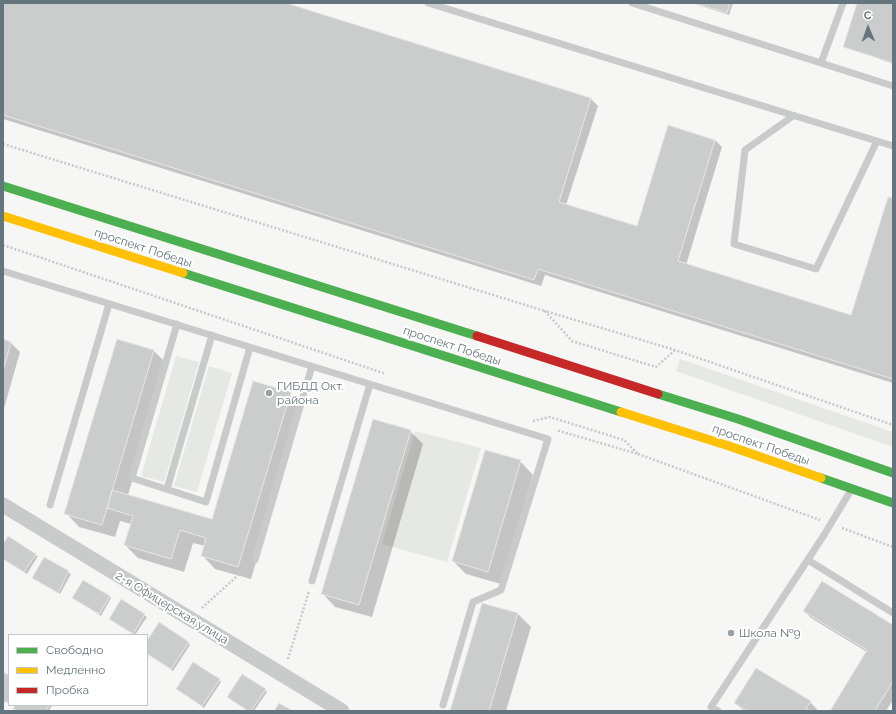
<!DOCTYPE html>
<html>
<head>
<meta charset="utf-8">
<style>
  body { margin:0 }
  #map { position:relative; width:896px; height:714px; overflow:hidden; background:#f6f6f5; font-family:Raleway,sans-serif }
  canvas { display:block }
  .frame { position:absolute; inset:0; border:4px solid #64757d; pointer-events:none }
  .legend { position:absolute; left:8px; top:634px; width:140px; height:72px; box-sizing:border-box; background:#fff; border:1px solid #c1c8cb; margin:0; padding:5px 7px; list-style:none; font-size:12px; color:#64757d }
  .legend li { display:flex; align-items:center; gap:8px; height:20px }
  .legend b { width:20px; border:1px solid #c1c8cb }
  .north { position:absolute; left:848px; top:8px; width:40px; height:40px; -webkit-text-stroke:3px #fff; paint-order:stroke; rotate:358deg; font-size:11px; font-weight:700; line-height:16px; text-align:center; color:#64757d }
  .north::after { content:''; display:block; margin:auto; width:14px; height:18px; background:#64757d; clip-path:polygon(50% 0,100% 100%,50% 72%,0 100%) }
</style>
</head>
<body>
<div id="map">
<canvas width="896" height="714"></canvas>
<div class="frame"></div>
<ul class="legend">
<li><b style="height:5px;background:#4caf50"></b>Свободно</li>
<li><b style="height:5px;background:#ffc107"></b>Медленно</li>
<li><b style="height:5px;background:#c62828"></b>Пробка</li>
</ul>
<div class="north">С</div>
</div>
<script>
const ctx = document.querySelector('canvas').getContext('2d');
ctx.lineJoin = 'round';
function paint(path, color) { ctx.fillStyle = color; ctx.fill(path, 'evenodd'); }
const toPath = rows => new Path2D(rows.map(r => 'M' + r).join(''));
function stroke(path, color, width, dash) { ctx.strokeStyle = color; ctx.lineWidth = width; ctx.lineCap = dash ? 'butt' : 'round'; ctx.setLineDash(dash || []); ctx.stroke(path); }
function write(font, color, halo, rows, align = 'center') {
  ctx.font = font + ' Raleway,sans-serif'; ctx.lineWidth = 4; ctx.setLineDash([]); ctx.textBaseline = 'middle'; ctx.strokeStyle = halo; ctx.fillStyle = color; for (const [text, x, y, turn = 0] of rows) {
    ctx.save(); ctx.translate(x, y); ctx.rotate((+turn || 0) * Math.PI / 180); ctx.textAlign = isNaN(turn) ? turn : align; if (halo) ctx.strokeText(text, 0, 0); ctx.fillText(text, 0, 0); ctx.restore();
  }
}
const green = toPath([
  [176,356,199,362,164,482,141,476],
  [680,359,893,432,893,447,676,371],
  [209,366,232,373,197,492,174,486],
  [415,431,481,448,447,562,382,544]
]);
const shadow = toPath([
  [3,3,283,3,591,99,598,106,566,205,637,228,669,126,715,140,722,147,686,265,852,316,893,199,893,383,545,275,541,286,3,119],
  [692,3,733,3,729,15],
  [858,3,893,3,893,64,844,46],
  [3,340,11,343,20,352,3,412],
  [117,340,154,351,167,364,128,495,212,521,290,393,303,406,251,579,215,569,202,555,205,546,193,543,184,572,138,558,125,545,131,524,120,521,115,537,79,527,66,513],
  [410,431,423,444,372,617,335,607,322,593],
  [520,461,533,475,501,584,466,574,453,561],
  [3,546,38,556,27,574,3,559],
  [44,559,71,574,60,594,33,578],
  [109,596,111,598,101,616,73,598],
  [122,600,147,617,135,635,110,619],
  [483,604,518,614,531,627,506,711,451,711],
  [804,611,893,626,893,700,886,711,831,711,867,652,811,618],
  [147,643,188,643,190,645,173,671,147,653],
  [219,680,221,682,204,708,177,689],
  [265,690,267,692,254,711,249,711],
  [810,702,817,709,816,711,744,711,735,703],
  [16,705,52,705,49,711,17,711,14,709]
]);
const building = toPath([
  [3,3,286,3,591,98,559,202,637,226,668,125,715,140,678,261,851,315,888,197,893,198,893,379,538,269,534,280,3,115,3,3],
  [694,3,730,3,727,13,694,3],
  [857,3,893,3,893,63,843,47,857,3],
  [3,339,11,342,3,371,3,339],
  [117,339,154,350,102,525,64,514,117,339],
  [253,381,291,392,238,567,201,556,206,538,180,530,171,559,124,545,133,516,107,508,112,490,212,519,253,381],
  [373,419,411,430,359,605,321,594,373,419],
  [485,450,521,460,488,572,452,561,485,450],
  [8,536,36,554,24,572,3,559,3,544,8,536],
  [44,557,69,571,58,593,32,578,44,557],
  [83,580,110,596,99,614,72,598,83,580],
  [822,581,893,625,893,681,875,711,830,711,867,650,803,611,822,581],
  [121,599,145,614,133,634,109,619,121,599],
  [482,603,518,613,489,711,450,711,482,603],
  [159,622,189,642,171,669,147,654,147,641,159,622],
  [193,662,220,679,202,706,176,689,193,662],
  [756,668,811,701,806,709,810,711,747,711,734,703,756,668],
  [3,672,9,675,9,700,7,703,3,701,3,672],
  [242,674,266,689,251,711,248,711,227,697,242,674],
  [279,703,293,711,274,711,279,703],
  [15,705,49,705,46,711,17,711,13,709,15,705]
]);
const path = toPath([
  [3,144,545,311],
  [3,245,386,374],
  [675,350,656,367,572,341,545,311,675,350,893,425],
  [533,421,550,417,624,440,638,454,556,430],
  [638,454,820,520],
  [842,528,893,547],
  [202,608,247,567],
  [288,659,309,591]
]);
const lane = toPath([
  [428,3,893,146],
  [632,3,821,63],
  [843,3,821,63,893,86],
  [793,116,745,150,734,244,816,269,877,141],
  [3,271,548,439,501,590,473,602,443,705],
  [177,324,132,478,206,502,250,347],
  [167,489,212,335],
  [50,505,109,304],
  [255,560,312,366],
  [808,560,893,613],
  [312,581,370,384],
  [718,711,711,707,824,535,851,490]
]);
const street = toPath([
  [3,505,342,711]
]);
const fast = toPath([
  [3,186,477,336],
  [183,273,621,412],
  [658,394,738,419,893,473],
  [821,478,893,503]
]);
const slow = toPath([
  [3,216,183,273],
  [621,412,729,446,821,478]
]);
const jam = toPath([
  [477,336,658,394]
]);
const markers = [
  [269,393,4,"#97a2a7"],
  [731,633,4,"#97a2a7"]
];
const streetNames = [
  ["проспект Победы",143,248,18],
  ["проспект Победы",452,346,18],
  ["проспект Победы",761,445,19],
  ["2-я Офицерская улица",172,608,31]
];
const poiNames = [
  ["ГИБДД Окт.",277,386],
  ["района",277,400],
  ["Школа №9",739,633]
];
paint(green, '#e6e8e3');
paint(shadow, '#0003');
paint(building, '#cbcdcd');
stroke(building, '#e6e6e5', 1);
stroke(path, '#c6c8c9', 2.5, [2, 2]);
stroke(lane, '#c9caca', 7);
stroke(street, '#c9caca', 15);
stroke(fast, '#4caf50', 9);
stroke(slow, '#ffc107', 9);
stroke(jam, '#c62828', 9);
for (const [x, y, r, color] of markers) { const dot = new Path2D(); dot.arc(x, y, r, 0, 2 * Math.PI); ctx.fillStyle = color; ctx.fill(dot); stroke(dot, '#fff', 1.5); }
write('12px', '#64757d', '#fff', streetNames);
write('12px', '#64757d', '#fff', poiNames, 'left');
</script>
</body>
</html>
